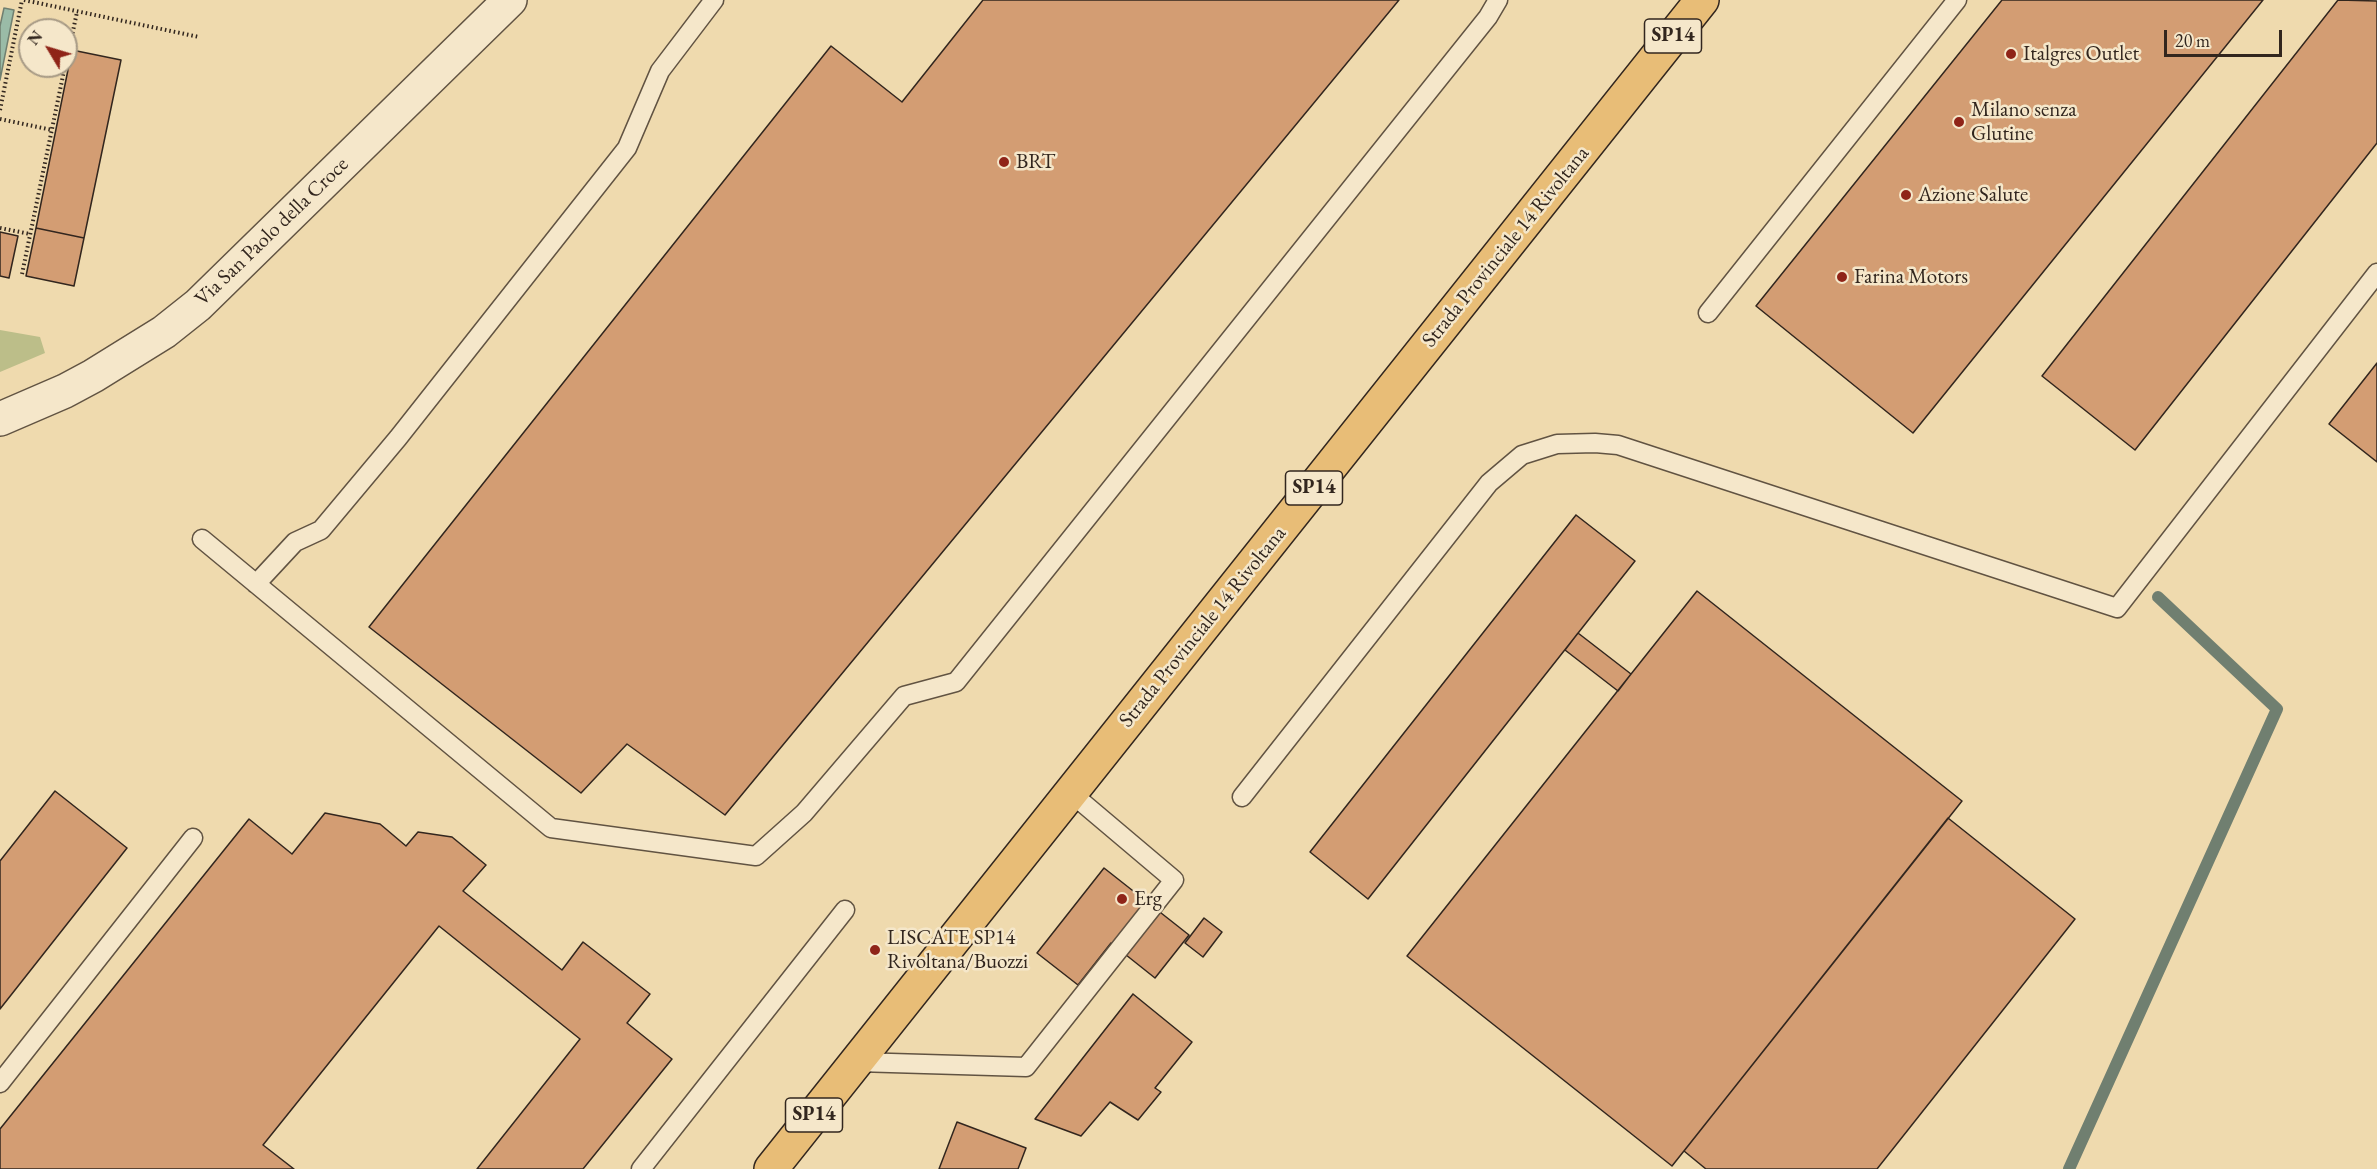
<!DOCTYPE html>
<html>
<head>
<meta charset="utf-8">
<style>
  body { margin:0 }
  #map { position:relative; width:2377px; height:1169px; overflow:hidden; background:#efdaae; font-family:"EB Garamond",serif }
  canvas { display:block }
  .north { position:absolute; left:18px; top:18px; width:60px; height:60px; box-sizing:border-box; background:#f5e7ca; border:2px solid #a79a85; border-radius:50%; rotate:308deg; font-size:16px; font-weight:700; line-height:24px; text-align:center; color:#32261e }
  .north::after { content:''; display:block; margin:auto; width:21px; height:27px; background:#8f2418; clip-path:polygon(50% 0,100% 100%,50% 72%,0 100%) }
  .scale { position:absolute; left:2164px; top:30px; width:118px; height:27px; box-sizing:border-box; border:3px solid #32261e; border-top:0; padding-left:8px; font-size:18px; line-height:21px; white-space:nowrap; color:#32261e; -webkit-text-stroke:4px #f5e7ca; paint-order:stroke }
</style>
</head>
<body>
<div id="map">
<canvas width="2377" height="1169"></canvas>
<div class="north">N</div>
<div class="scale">20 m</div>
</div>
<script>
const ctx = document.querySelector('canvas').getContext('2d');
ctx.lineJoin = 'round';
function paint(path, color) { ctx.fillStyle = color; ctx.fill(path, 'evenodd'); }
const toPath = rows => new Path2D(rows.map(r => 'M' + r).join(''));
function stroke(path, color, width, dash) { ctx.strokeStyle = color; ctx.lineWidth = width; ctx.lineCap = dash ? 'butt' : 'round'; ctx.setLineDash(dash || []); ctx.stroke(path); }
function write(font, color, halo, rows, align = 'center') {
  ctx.font = font + ' "EB Garamond",serif'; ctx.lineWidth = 5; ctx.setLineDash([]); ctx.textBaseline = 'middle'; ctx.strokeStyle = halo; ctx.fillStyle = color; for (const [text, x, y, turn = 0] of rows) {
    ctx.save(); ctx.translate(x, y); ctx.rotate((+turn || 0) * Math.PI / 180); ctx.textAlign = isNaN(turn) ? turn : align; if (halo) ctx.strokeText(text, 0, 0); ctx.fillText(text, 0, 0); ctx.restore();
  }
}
const green = toPath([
  [0,330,40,337,45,353,0,372]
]);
const water = toPath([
  [4,8,14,10,0,80,0,26,4,8]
]);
const stream = toPath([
  [2069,1169,2277,709,2158,597]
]);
const building = toPath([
  [983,0,1399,0,725,815,627,744,581,793,369,627,831,46,902,102,983,0],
  [2002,0,2263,0,1913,433,1756,306,2002,0],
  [2338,0,2377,1,2377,143,2135,450,2042,376,2338,0],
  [72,50,121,60,84,238,36,228,72,50],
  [36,228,84,238,74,286,26,276,36,228],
  [0,232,18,236,9,278,0,276,0,232],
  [2377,363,2377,462,2329,424,2377,363],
  [1576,515,1635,561,1368,899,1310,852,1576,515],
  [1697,591,1962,801,1672,1166,1407,956,1697,591],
  [1578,633,1631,674,1618,691,1565,650,1578,633],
  [55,791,127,848,0,1009,0,861,55,791],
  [325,813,380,824,406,846,418,832,452,837,486,865,463,891,562,970,583,942,650,994,627,1023,672,1059,583,1169,477,1169,580,1039,439,926,263,1145,294,1169,0,1169,0,1129,249,819,292,854,325,813],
  [1948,818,2075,919,1877,1169,1706,1169,1684,1151,1948,818],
  [1104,868,1189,935,1155,978,1111,943,1078,985,1037,953,1104,868],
  [1204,918,1222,932,1203,957,1185,943,1204,918],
  [1133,994,1192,1042,1155,1088,1161,1092,1138,1120,1110,1102,1081,1136,1035,1119,1133,994],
  [957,1122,1026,1148,1018,1169,939,1169,957,1122]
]);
const path = toPath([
  [24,0,199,37],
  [66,64,77,12],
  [0,110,22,0],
  [0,119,52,130],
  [0,228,30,234],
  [22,274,65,66]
]);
const lane = toPath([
  [1708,313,1957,0],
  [202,539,551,828,756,856,804,813,904,696,956,682,1488,17,1498,0],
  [256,584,295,542,321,530,398,438,627,148,660,71,714,0],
  [1242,797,1489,483,1522,455,1557,444,1595,443,1618,445,2117,608,2377,273],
  [857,1062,1026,1067,1174,880,1071,793],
  [0,1083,193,838],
  [641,1169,845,910]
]);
const street = toPath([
  [0,419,65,391,93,376,164,332,198,305,510,0]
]);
const primary = toPath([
  [771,1169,1702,0]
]);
const markers = [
  [2011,54,6,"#8f2418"],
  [1959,122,6,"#8f2418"],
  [1004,162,6,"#8f2418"],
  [1906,195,6,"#8f2418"],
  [1842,277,6,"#8f2418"],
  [1122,899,6,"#8f2418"],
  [875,950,6,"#8f2418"]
];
const shields = [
  [1673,36,57],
  [1314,488,57],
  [814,1115,57]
];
const shieldNames = [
  ["SP14",1673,36],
  ["SP14",1314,488],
  ["SP14",814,1115]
];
const poiNames = [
  ["Italgres Outlet",2023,54],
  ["Milano senza",1971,110],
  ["Glutine",1971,134],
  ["BRT",1016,162],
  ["Azione Salute",1918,195],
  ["Farina Motors",1854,277],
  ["Erg",1134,899],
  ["LISCATE SP14",887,938],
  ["Rivoltana/Buozzi",887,962]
];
const streetNames = [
  ["Via San Paolo della Croce",272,232,-44],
  ["Strada Provinciale 14 Rivoltana",1506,247,-51],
  ["Strada Provinciale 14 Rivoltana",1203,627,-51]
];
paint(green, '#bcbe89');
paint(water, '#9abba7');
stroke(water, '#707f70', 1.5);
stroke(stream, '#707f70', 12);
paint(building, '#d39d73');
stroke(building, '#32261e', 1.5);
stroke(lane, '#615342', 21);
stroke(street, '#615342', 36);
stroke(primary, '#32261e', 36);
stroke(path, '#32261e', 4, [1.5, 3]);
stroke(lane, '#f5e7ca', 18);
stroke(street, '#f5e7ca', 33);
stroke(primary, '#e8bd77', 33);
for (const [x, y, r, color] of markers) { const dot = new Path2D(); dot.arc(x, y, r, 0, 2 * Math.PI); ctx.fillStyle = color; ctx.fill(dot); stroke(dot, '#f5e7ca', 2); }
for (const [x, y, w] of shields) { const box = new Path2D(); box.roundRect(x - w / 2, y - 17, w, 34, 4.5); ctx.fillStyle = '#f5e7ca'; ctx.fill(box); stroke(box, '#32261e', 1.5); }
write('bold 20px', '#32261e', null, shieldNames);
write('21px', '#32261e', '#f5e7ca', poiNames, 'left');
write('21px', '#32261e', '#f5e7ca', streetNames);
</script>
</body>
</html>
